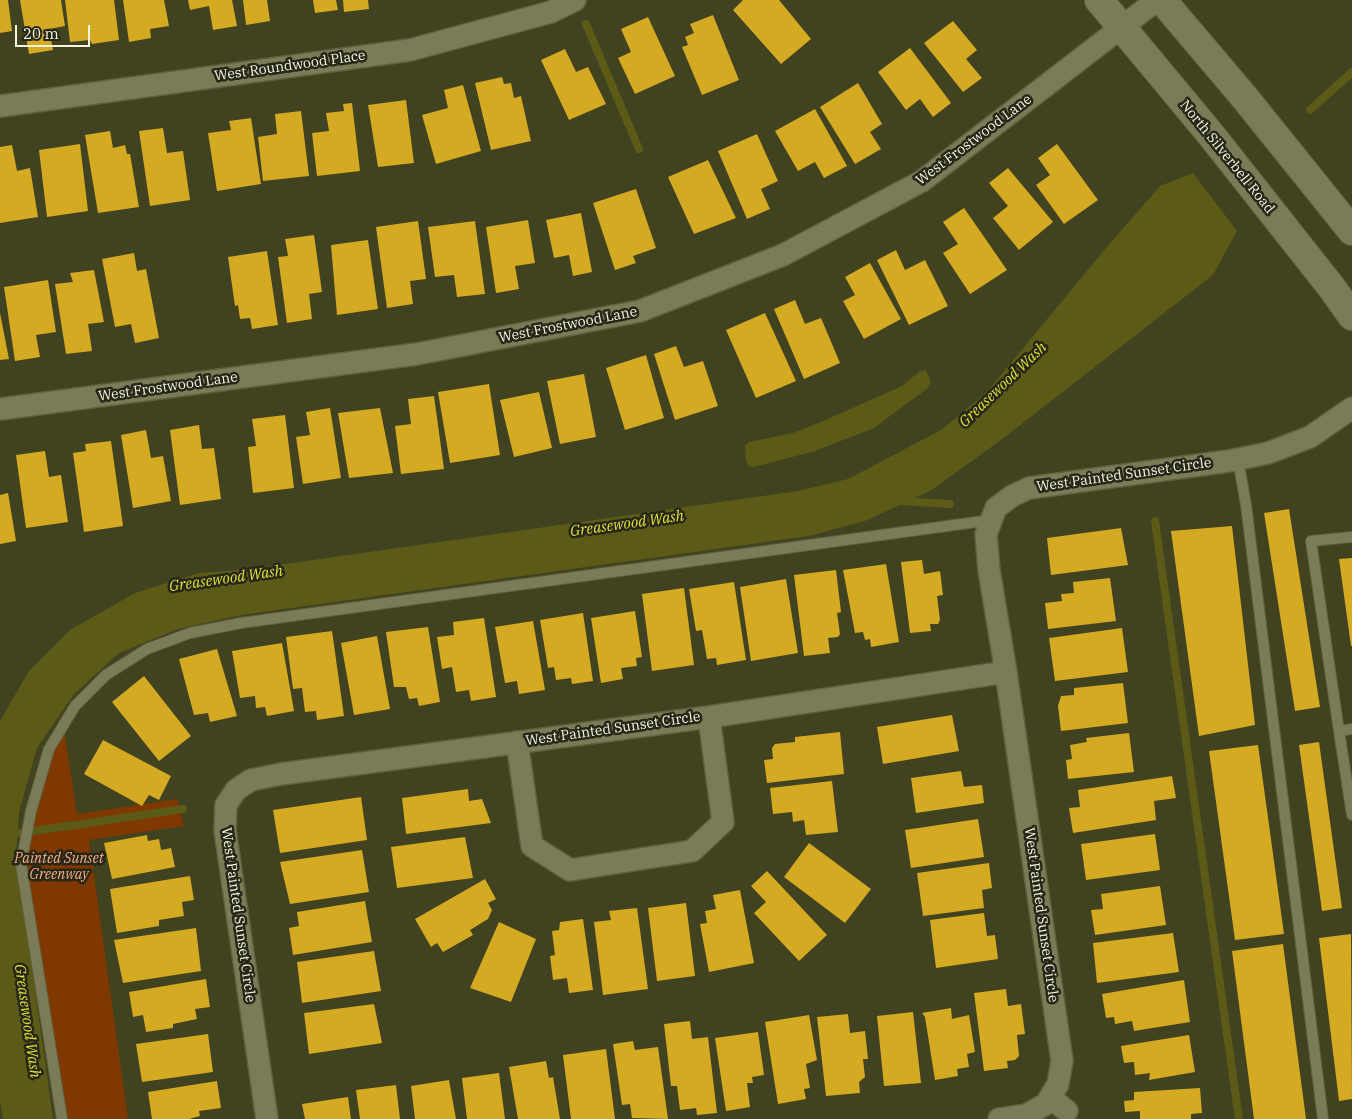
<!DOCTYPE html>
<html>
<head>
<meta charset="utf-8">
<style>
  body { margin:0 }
  #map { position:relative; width:1352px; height:1119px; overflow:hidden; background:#41421f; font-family:"IBM Plex Serif",serif }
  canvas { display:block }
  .scale { position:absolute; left:15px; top:25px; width:75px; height:22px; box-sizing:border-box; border:2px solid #f3f4e0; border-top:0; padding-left:6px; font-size:15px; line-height:18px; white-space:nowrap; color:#f3f4e0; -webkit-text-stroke:4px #272718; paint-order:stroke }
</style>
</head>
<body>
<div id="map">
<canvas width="1352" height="1119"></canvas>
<div class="scale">20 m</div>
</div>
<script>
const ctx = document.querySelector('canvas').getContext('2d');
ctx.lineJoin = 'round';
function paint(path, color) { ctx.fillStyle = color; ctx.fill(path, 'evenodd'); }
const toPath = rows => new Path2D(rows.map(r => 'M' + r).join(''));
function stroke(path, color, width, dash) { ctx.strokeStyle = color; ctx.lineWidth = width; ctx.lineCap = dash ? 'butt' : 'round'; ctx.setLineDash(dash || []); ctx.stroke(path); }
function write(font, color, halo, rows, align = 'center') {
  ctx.font = font + ' "IBM Plex Serif",serif'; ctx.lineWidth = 5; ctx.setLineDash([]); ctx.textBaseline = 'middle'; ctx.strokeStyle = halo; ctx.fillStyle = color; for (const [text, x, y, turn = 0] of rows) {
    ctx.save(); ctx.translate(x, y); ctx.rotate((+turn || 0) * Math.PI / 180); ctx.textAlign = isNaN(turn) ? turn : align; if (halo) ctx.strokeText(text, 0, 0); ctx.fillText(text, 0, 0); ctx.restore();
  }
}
const green = toPath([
  [64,729,77,814,177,799,184,826,89,840,128,1119,60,1119,23,859,28,806]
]);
const water = toPath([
  [1193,173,1237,231,1213,275,1001,440,930,491,865,521,809,536,241,615,178,629,119,653,74,694,37,748,19,812,16,854,53,1119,3,1119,0,1100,0,721,29,671,70,630,135,593,199,573,250,569,798,491,848,479,941,430,986,393,1106,248,1160,186],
  [926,370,931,383,928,388,874,428,815,451,754,467,749,466,746,461,745,446,749,442,793,433,823,421,902,386,920,371]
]);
const stream = toPath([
  [586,24,639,149],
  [1310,110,1352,72],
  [900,501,950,504],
  [1155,521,1239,1119],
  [0,836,183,809]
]);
const building = toPath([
  [0,0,8,0,12,31,0,33],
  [20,0,61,0,65,26,49,29,53,50,29,54],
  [65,0,114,0,119,40,92,44,90,40,70,42],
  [123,0,164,0,169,26,150,29,151,38,129,42],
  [188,0,232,0,237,26,213,30,209,6,190,10],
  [243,0,267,0,270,21,246,25],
  [313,0,336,0,338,10,315,13],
  [343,0,368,0,369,9,344,12],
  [743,0,779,0,811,39,781,64,733,10],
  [713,15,739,80,702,95,682,47,688,45,685,37,694,33,690,24],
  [648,17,675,76,635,94,618,58,631,52,621,29],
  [953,21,977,50,966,59,982,78,963,92,924,43],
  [910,48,951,103,933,117,920,99,906,110,878,72],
  [565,49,576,72,588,67,606,104,569,120,541,60],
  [502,77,504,84,511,83,514,98,521,96,531,141,491,150,475,83],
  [858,83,882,124,870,132,881,149,855,164,820,107],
  [463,85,481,151,436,164,422,115,448,108,444,90],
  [406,100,414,163,378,167,368,105],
  [352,103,360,171,317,176,312,133,329,131,326,113,344,111,343,104],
  [815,109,847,166,824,178,815,162,798,171,775,131],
  [301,111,309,176,263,181,258,137,277,134,275,114],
  [251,118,261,184,217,191,208,133,231,130,229,121],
  [163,128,167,153,183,151,190,200,150,206,139,131],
  [110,131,113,148,125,145,127,154,130,154,139,207,98,213,85,135],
  [757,134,778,181,761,189,770,209,747,219,718,151],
  [80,144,88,211,47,217,39,150],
  [1057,144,1098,200,1064,224,1036,185,1050,175,1038,158],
  [12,145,17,171,30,168,38,217,0,223,0,147],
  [708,160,736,218,694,234,668,177],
  [1008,168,1053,222,1019,250,993,218,1008,206,989,183],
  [636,189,656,248,633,256,636,263,615,270,593,203],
  [964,208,1007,270,970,294,943,253,958,244,943,222],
  [581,213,592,272,573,276,569,255,554,258,546,220],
  [528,220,535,263,515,266,519,289,496,293,486,227],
  [418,221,426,279,410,281,413,304,387,308,376,227],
  [475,221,485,294,457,297,454,275,435,277,428,227],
  [314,235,322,292,309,294,312,319,287,323,278,257,288,256,285,239],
  [368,240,378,309,337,315,331,245],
  [896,250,905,270,925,260,948,306,909,325,877,260],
  [267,251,278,325,252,329,250,318,240,319,238,305,235,306,228,257],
  [134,253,137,271,146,269,159,338,135,343,131,324,115,327,102,259],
  [870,263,901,319,864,339,843,301,855,295,845,277],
  [94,270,104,322,88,324,92,351,66,354,55,284,73,282,70,273],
  [48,280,56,332,36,335,40,357,15,361,4,287],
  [795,300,805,324,821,318,840,363,804,379,774,309],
  [0,313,9,359,0,360],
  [765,313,796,381,756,398,726,330],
  [676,346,684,367,703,361,718,406,675,420,654,354],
  [646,355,664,418,625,430,606,368],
  [584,374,596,437,560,444,547,381],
  [489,384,500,455,450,463,438,392],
  [539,392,552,448,514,457,500,400],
  [434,396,444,469,401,474,395,426,411,424,408,399],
  [330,408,341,478,303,484,296,437,310,435,306,412],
  [380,408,393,473,349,478,338,413],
  [285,415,294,488,253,493,248,447,256,446,252,419],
  [199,425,202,449,214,448,221,499,180,505,170,430],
  [146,430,151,458,163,456,171,501,133,508,121,435],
  [111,441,123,526,84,532,73,453,86,451,85,444],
  [45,451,49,477,61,475,68,522,26,528,16,455],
  [8,493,16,541,0,544,0,495],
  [1289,509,1320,707,1295,711,1264,513],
  [1232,526,1255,725,1199,736,1171,531],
  [1121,528,1128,565,1051,575,1047,538],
  [1352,558,1352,646,1351,646,1339,559],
  [922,560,924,574,940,571,943,595,937,596,940,620,938,624,930,624,931,631,910,633,901,562],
  [886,564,899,642,871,647,870,639,865,640,863,632,855,633,843,570],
  [836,570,841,612,837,613,840,634,838,637,828,638,830,653,804,656,794,575],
  [1110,578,1116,621,1048,629,1045,603,1062,601,1061,594,1074,593,1073,582],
  [786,579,798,653,751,661,740,587],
  [734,582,746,660,717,665,716,658,707,659,702,630,696,631,689,589],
  [684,588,694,665,652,671,642,594],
  [635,611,642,657,636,658,637,666,621,668,623,679,601,683,591,618],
  [583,613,593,681,572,684,571,678,556,680,554,667,548,668,540,620],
  [484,618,496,697,471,701,469,690,456,692,452,667,442,669,437,637,454,635,453,622],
  [533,621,545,690,519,694,517,681,505,683,495,627],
  [428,627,440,702,419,706,417,698,409,699,406,687,394,687,386,632],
  [1122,628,1128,672,1055,681,1049,638],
  [332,631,344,716,317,720,316,711,305,712,302,688,293,689,286,637],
  [377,636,390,709,354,715,341,643],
  [282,643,294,711,267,716,265,707,256,708,255,696,240,698,232,651],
  [217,649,237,716,210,722,208,713,194,715,179,659],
  [144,676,191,736,159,761,112,702],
  [1123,683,1128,723,1061,731,1058,706,1061,696,1074,695,1074,688],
  [952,715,959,751,883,764,877,727],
  [840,732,844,774,767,783,764,760,773,759,772,748,775,744,795,742,795,737],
  [1129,733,1134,772,1068,779,1066,760,1072,759,1070,745,1087,742,1086,738],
  [103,740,171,776,159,800,149,795,142,806,84,774],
  [1319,742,1342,908,1322,911,1299,745],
  [1258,745,1284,934,1235,940,1209,751],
  [961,771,964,787,982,785,984,803,916,813,911,778],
  [1172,776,1176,798,1154,801,1156,820,1073,833,1069,808,1080,807,1078,790],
  [832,781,838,832,806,835,804,820,793,822,792,812,773,814,770,788],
  [468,789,469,801,482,799,491,823,406,834,402,798],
  [361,797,367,840,280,853,273,810],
  [978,819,984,857,911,868,905,830],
  [1155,834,1160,870,1086,880,1081,844],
  [147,835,148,841,159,839,161,850,171,848,175,867,112,879,104,843],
  [465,837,473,878,397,888,391,847],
  [809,843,871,889,845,923,784,877],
  [362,850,369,892,290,904,280,862],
  [989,863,992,888,982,890,984,908,923,916,917,873],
  [767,871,827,935,799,961,754,913,766,902,751,886],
  [190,876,194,900,182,902,184,916,159,920,159,926,117,933,110,889],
  [485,879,496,899,488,903,492,910,488,919,470,930,473,935,443,952,437,943,431,947,415,919],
  [1160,886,1166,925,1095,935,1091,910,1103,909,1101,894],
  [740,890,754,963,709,972,700,924,707,923,705,911,716,909,713,895],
  [365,901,372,942,293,955,289,928,299,926,297,912],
  [686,903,695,976,657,981,648,908],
  [637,908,648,989,603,995,594,922,611,920,609,911],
  [984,913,987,936,995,935,998,959,936,968,930,920],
  [583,919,593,990,569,993,567,978,553,980,550,956,555,955,552,931,559,930,560,922],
  [499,922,536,939,511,1002,470,988],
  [196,928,201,971,123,983,114,940],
  [1173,933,1179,972,1097,983,1093,943],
  [1351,934,1352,1099,1339,1101,1319,938],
  [1283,944,1306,1119,1254,1119,1232,951],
  [374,951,381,991,302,1003,297,962],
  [206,979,210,1007,195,1009,197,1019,173,1024,173,1028,146,1032,143,1015,133,1017,129,992],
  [1184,980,1190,1022,1134,1031,1132,1021,1115,1024,1114,1017,1106,1018,1102,994],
  [1006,989,1008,1006,1021,1004,1025,1034,1017,1035,1019,1056,1015,1060,1007,1061,1008,1068,984,1071,974,993],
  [374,1004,382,1043,309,1054,304,1013],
  [951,1008,952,1019,969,1015,975,1052,967,1054,969,1067,957,1069,958,1076,935,1080,925,1017,922,1013],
  [913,1012,921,1083,884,1086,877,1016],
  [848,1014,850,1033,865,1031,868,1059,863,1059,865,1077,859,1082,860,1093,826,1096,817,1017],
  [809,1015,817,1060,806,1064,810,1088,804,1089,806,1099,778,1104,765,1022],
  [690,1021,692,1039,708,1037,717,1113,697,1115,696,1108,680,1110,677,1086,671,1086,664,1024],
  [758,1032,764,1075,752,1077,753,1083,747,1083,750,1107,726,1111,715,1038],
  [208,1034,213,1072,142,1082,136,1044],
  [1189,1035,1195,1072,1149,1080,1150,1073,1135,1075,1134,1062,1124,1063,1121,1046],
  [633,1041,635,1050,658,1047,668,1119,632,1118,630,1104,622,1105,613,1044],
  [606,1049,615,1119,571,1119,563,1055],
  [546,1061,549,1078,553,1077,560,1119,518,1119,509,1067],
  [499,1073,505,1119,467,1119,462,1078],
  [449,1080,456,1119,415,1119,411,1086],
  [217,1081,221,1108,199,1111,200,1116,189,1119,152,1119,148,1092],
  [396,1085,400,1119,360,1119,356,1090],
  [1200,1088,1202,1113,1191,1114,1191,1119,1140,1119,1140,1111,1125,1112,1124,1101,1134,1100,1134,1092],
  [348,1097,351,1119,305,1119,302,1104]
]);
const lane = toPath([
  [1238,459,1246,505,1323,1119],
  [1352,729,1339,731,1352,815],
  [1339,731,1311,541,1352,537],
  [62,1119,21,864,31,811,49,749,75,706,106,675,147,649,190,633,241,623,991,520]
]);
const street = toPath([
  [0,106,410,50,551,12,575,0],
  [0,409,417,354,640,311,783,255,922,181,1157,0],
  [1006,672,989,570,986,534,996,508,1012,496,1029,488,1229,461,1268,453,1310,437,1352,408],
  [517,742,532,846,570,870,692,851,723,822,709,717],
  [1051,1098,1067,1111],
  [267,1119,225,830,226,805,236,790,251,780,281,774,709,717,1006,672,1062,1061,1058,1084,1046,1104,1026,1115,999,1119]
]);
const secondary = toPath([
  [1099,0,1212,136,1332,288,1352,316],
  [1162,0,1245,98,1352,231]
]);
const streetNames = [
  ["West Roundwood Place",290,66,-8],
  ["West Frostwood Lane",974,140,-37],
  ["North Silverbell Road",1227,157,51],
  ["West Frostwood Lane",568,325,-11],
  ["West Frostwood Lane",168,387,-8],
  ["West Painted Sunset Circle",1124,475,-8],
  ["West Painted Sunset Circle",613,729,-8],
  ["West Painted Sunset Circle",238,915,82],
  ["West Painted Sunset Circle",1041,915,82]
];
const parkNames = [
  ["Painted Sunset",59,859],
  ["Greenway",59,875]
];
const waterNames = [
  ["Greasewood Wash",1003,385,-44],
  ["Greasewood Wash",627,524,-8],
  ["Greasewood Wash",226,579,-8],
  ["Greasewood Wash",27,1021,82]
];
paint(green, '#7f3800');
paint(water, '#5b5b17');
stroke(stream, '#5b5b17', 8);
paint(building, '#d4aa22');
stroke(lane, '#616142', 12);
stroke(street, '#616142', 24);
stroke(secondary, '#616142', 30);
stroke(lane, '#7b7c57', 10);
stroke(street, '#7b7c57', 21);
stroke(secondary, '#7b7c57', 28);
write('14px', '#f3f4e0', '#272718', streetNames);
write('italic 14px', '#f8ac82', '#272718', parkNames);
write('italic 15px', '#e1e139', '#272718', waterNames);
</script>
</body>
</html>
